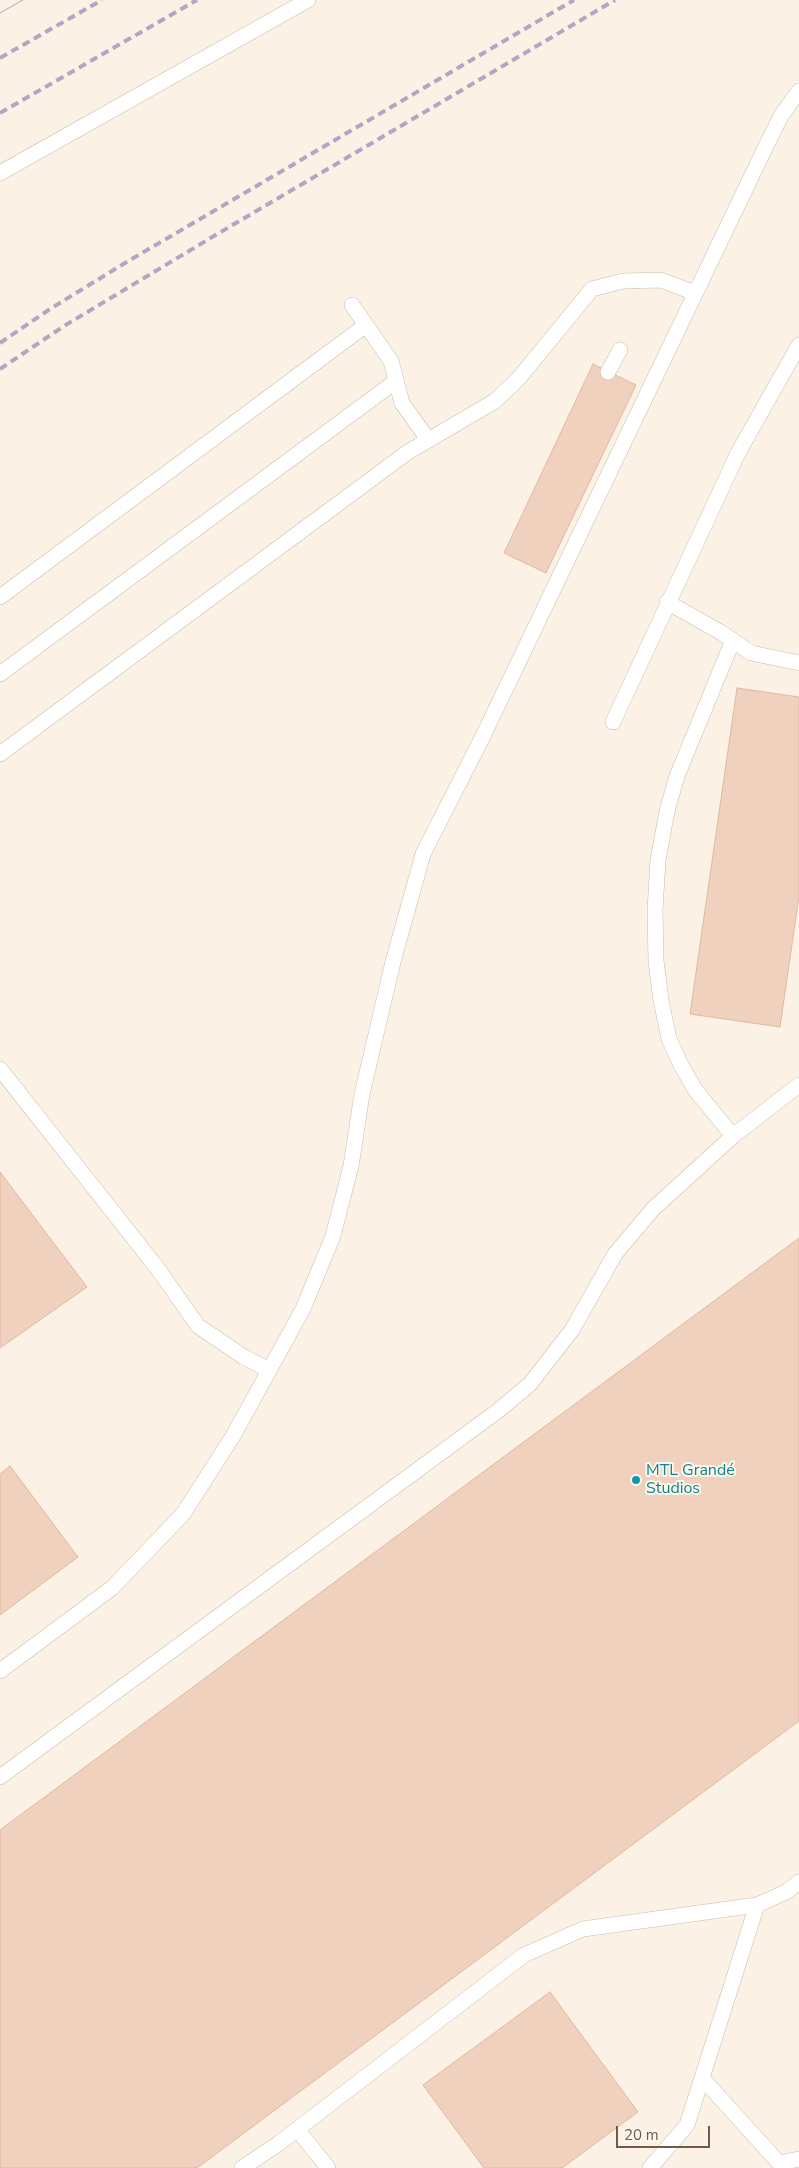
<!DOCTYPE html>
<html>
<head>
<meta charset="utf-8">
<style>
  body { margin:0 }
  #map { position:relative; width:799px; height:2168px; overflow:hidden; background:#fbf2e5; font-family:"Nunito Sans",sans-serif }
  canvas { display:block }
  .scale { position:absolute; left:616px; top:2126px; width:94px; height:22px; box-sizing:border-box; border:2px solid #73594b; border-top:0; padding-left:6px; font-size:15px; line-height:18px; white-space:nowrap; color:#73594b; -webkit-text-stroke:4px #fef6eb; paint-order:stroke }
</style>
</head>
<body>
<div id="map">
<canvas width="799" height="2168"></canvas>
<div class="scale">20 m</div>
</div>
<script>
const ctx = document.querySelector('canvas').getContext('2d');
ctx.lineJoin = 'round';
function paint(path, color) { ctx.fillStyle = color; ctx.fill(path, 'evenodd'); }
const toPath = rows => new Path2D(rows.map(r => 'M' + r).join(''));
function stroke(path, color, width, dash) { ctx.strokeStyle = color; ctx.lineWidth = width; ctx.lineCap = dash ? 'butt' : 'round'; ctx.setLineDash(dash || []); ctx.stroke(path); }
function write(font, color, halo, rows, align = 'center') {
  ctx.font = font + ' "Nunito Sans",sans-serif'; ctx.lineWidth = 4; ctx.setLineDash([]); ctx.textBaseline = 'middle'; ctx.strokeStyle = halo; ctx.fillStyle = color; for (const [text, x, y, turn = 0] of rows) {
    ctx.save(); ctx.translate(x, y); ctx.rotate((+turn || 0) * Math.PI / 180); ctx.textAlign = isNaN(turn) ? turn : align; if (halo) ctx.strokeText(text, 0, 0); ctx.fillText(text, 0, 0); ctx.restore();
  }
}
const building = toPath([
  [593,364,636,385,546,573,504,553,593,364],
  [737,688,799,697,799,896,780,1027,690,1014,737,688],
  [0,1172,87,1287,0,1348,0,1172],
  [799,1238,799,1721,197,2168,0,2168,0,1830,799,1238],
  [10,1466,78,1557,0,1615,0,1474,10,1466],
  [550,1992,638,2112,562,2168,484,2168,423,2085,550,1992]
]);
const lane = toPath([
  [0,173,308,0],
  [352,305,391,361,402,403,427,438],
  [608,372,620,350],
  [0,597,366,325],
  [667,602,722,633,751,653,799,663],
  [0,674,396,381],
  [613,722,738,453,799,345],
  [0,754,408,452,495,401,519,378,592,289,623,281,661,280,695,293],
  [0,1069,158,1269,198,1326,244,1357,269,1370],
  [733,1136,696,1091,682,1067,669,1039,661,1000,656,961,655,910,658,860,667,811,677,776,733,640],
  [0,1671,112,1588,183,1514,233,1436,303,1309,333,1236,351,1166,362,1094,393,962,423,854,483,736,767,144,781,116,799,91],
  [0,1777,499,1410,530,1384,572,1330,615,1254,653,1209,733,1136,799,1085],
  [702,2078,779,2163,799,2159],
  [297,2129,328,2168],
  [242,2168,278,2144,524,1955,583,1929,757,1905,786,1892,799,1882],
  [650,2168,687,2125,757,1905]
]);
const tram = toPath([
  [0,13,23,0]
]);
const rail = toPath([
  [0,58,102,0],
  [0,113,197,0],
  [0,343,50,309,125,263,574,0],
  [0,369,64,326,219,233,615,0]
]);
const markers = [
  [636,1480,5,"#0f9aa8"]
];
const cultureNames = [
  ["MTL Grandé",646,1471],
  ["Studios",646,1489]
];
paint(building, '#efd1be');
stroke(building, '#e1b89f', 1);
stroke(lane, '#ccbaac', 16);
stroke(lane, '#fff', 15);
stroke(tram, '#b5a4c4', 1);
stroke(rail, '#b5a4c4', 4, [8, 5]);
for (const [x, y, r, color] of markers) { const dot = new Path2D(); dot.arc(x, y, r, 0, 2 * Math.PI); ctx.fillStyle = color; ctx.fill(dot); stroke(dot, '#fef6eb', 2); }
write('16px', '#0d838f', '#fef6eb', cultureNames, 'left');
</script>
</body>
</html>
